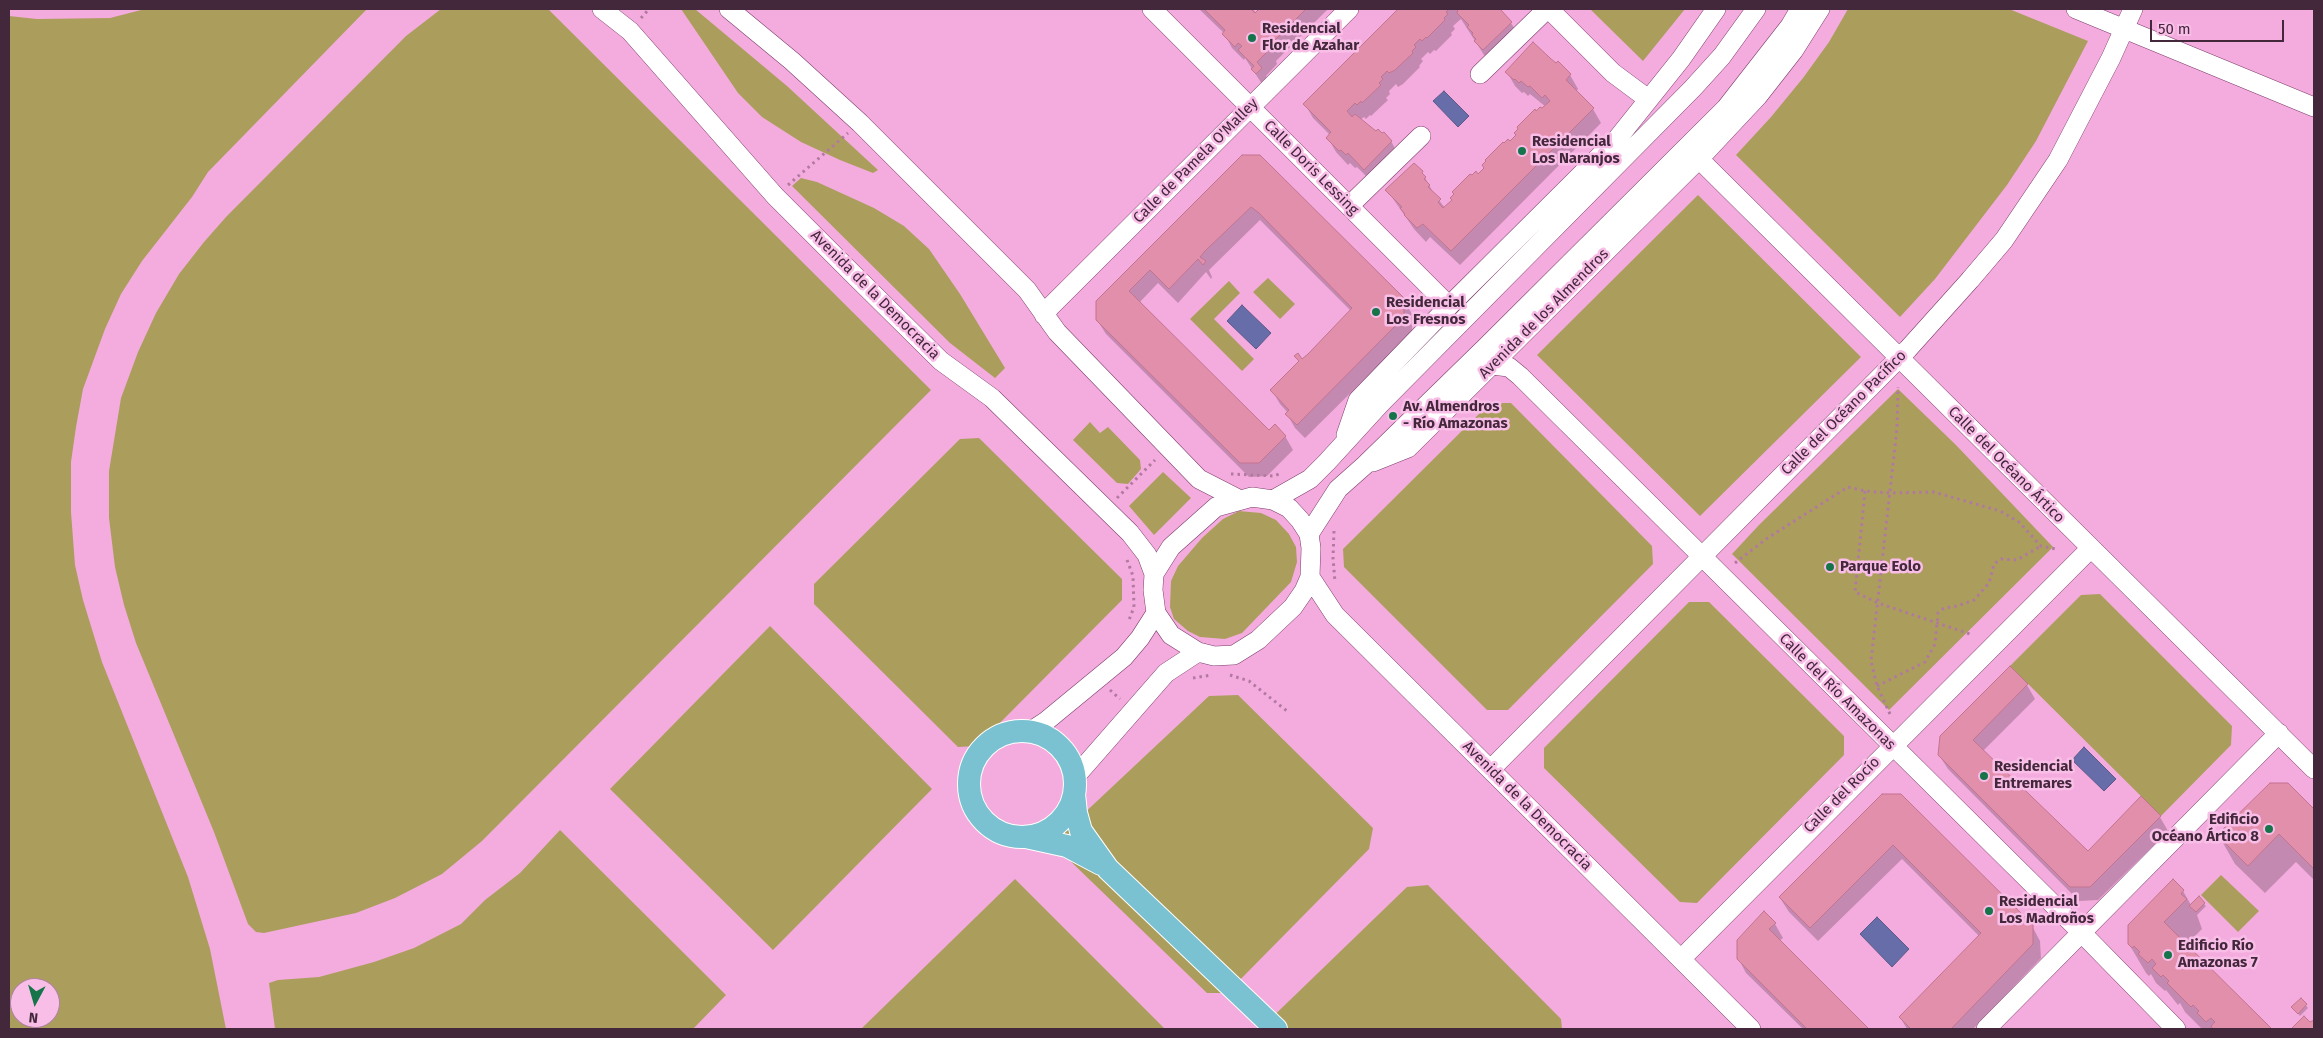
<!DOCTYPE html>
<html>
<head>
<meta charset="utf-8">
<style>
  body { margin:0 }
  #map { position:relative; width:2323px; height:1038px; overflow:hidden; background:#f4acde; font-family:"Fira Sans",sans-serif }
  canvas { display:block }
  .frame { position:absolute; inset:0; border:10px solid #43273b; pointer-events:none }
  .north { position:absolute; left:10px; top:978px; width:50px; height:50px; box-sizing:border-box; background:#f9bee7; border:1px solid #b082a2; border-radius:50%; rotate:186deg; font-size:14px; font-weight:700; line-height:20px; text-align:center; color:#43273b }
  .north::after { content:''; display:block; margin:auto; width:18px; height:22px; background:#16744a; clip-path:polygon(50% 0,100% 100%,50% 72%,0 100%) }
  .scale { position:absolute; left:2150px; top:20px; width:134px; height:22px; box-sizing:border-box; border:2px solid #43273b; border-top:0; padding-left:6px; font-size:15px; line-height:18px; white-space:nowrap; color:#43273b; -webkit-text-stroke:4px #f9bee7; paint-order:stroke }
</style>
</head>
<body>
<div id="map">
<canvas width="2323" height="1038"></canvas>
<div class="frame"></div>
<div class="north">N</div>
<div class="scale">50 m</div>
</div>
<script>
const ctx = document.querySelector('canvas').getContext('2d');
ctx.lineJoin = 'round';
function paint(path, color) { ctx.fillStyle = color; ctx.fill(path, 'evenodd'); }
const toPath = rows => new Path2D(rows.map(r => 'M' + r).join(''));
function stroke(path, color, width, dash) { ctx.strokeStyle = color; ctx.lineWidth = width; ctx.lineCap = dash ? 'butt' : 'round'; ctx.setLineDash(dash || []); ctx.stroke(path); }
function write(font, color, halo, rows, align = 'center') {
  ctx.font = font + ' "Fira Sans",sans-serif'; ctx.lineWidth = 5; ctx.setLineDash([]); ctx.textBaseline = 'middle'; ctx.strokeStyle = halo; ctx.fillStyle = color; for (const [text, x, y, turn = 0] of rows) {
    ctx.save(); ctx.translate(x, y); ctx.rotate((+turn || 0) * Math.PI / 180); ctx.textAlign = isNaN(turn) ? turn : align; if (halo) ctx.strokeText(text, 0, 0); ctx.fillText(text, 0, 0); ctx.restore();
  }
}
const green = toPath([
  [145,9,367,9,208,172,192,197,142,261,121,294,105,329,83,389,76,427,71,462,71,512,75,565,83,600,102,662,188,877,210,949,226,1029,9,1029,9,16,37,19,110,18],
  [20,988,50,988,50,1018,20,1018],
  [441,9,548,9,931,390,482,841,442,874,395,898,356,913,264,933,256,932,248,924,214,832,136,643,124,605,115,567,109,518,109,471,121,398,138,352,156,313,179,274,204,242,226,217,406,36],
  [681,9,695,9,787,86,878,170,873,173,840,160,801,142,762,117,738,93],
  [1590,9,1685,9,1643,61],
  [1848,9,2009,9,2088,41,2036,141,2007,185,1935,279,1900,317,1736,155,1771,117,1803,78,1829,42],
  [801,178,817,182,874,208,904,226,929,249,960,294,1005,368,995,378,950,343,792,186],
  [1698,195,1861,357,1700,516,1537,355],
  [1268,278,1295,304,1280,319,1253,292],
  [1229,281,1240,293,1214,319,1254,359,1242,371,1190,319],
  [1898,389,1956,445,2053,547,1889,710,1732,554,1759,525],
  [1490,403,1511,403,1652,546,1653,564,1508,710,1487,710,1344,567,1343,549],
  [1090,422,1100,433,1108,427,1140,460,1141,469,1128,484,1117,483,1073,440],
  [979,438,1122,579,1122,600,977,746,958,747,814,604,814,584,960,439],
  [1163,472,1191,498,1154,535,1129,506],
  [1239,511,1261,513,1276,520,1289,534,1296,547,1297,562,1291,582,1242,633,1225,639,1200,637,1188,631,1174,619,1170,607,1171,581,1178,566,1202,538,1223,519],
  [2100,594,2232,726,2231,745,2161,816,2010,666,2081,595],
  [1689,602,1709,602,1844,736,1844,755,1697,903,1680,902,1544,768,1544,748],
  [770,626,932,789,773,950,610,789],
  [1238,695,1373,828,1369,849,1227,993,1207,993,1063,854,1063,833,1209,696],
  [560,830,726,995,693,1029,275,1029,269,983,278,980,319,977,374,962,414,948,461,924,485,900,520,873],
  [2221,875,2259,911,2238,932,2201,895],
  [1015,879,1165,1029,861,1029],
  [1428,885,1561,1019,1562,1029,1260,1029,1407,887]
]);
const water = toPath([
  [1444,91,1469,116,1458,127,1433,101,1444,91],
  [1242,305,1271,333,1256,349,1227,321,1242,305],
  [2084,747,2116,779,2104,791,2072,760,2084,747],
  [1877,917,1909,949,1892,967,1860,934,1877,917]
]);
const shadow = toPath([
  [1199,9,1253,9,1256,13,1261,9,1328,9,1276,61,1277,64,1266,76,1269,82,1264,87,1245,58,1244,60,1232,48,1224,33],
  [1400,9,1499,9,1511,23,1520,37,1492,63,1484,55,1461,19,1453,26,1455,29,1451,33,1452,35,1436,51,1434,50,1430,54,1428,52,1421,59,1423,61,1419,66,1420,67,1403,84,1398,87,1396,84,1389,91,1390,94,1386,98,1388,100,1371,116,1370,115,1366,119,1364,117,1360,120,1376,133,1391,141,1399,156,1373,183,1357,167,1355,168,1350,163,1348,165,1336,152,1328,138,1330,135,1313,118,1305,104],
  [1507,72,1570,75,1578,89,1576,92,1593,109,1601,123,1460,265,1430,237,1426,242,1414,229,1387,190,1422,172,1434,194,1445,208,1510,143,1536,113,1546,107,1530,94,1528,96,1524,92,1522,93,1515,86],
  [1242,156,1403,299,1412,314,1412,332,1305,438,1295,428,1287,414,1288,413,1280,404,1272,390,1351,311,1260,220,1209,270,1212,277,1211,279,1206,272,1178,303,1158,283,1139,303,1269,432,1285,436,1293,450,1267,476,1249,477,1106,334,1097,320],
  [2010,667,2027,685,2035,699,1983,751,2088,852,2160,817,2168,831,2098,900,2079,901,1948,769,1939,755],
  [2288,784,2314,810,2314,880,2296,862,2265,893,2235,864,2219,836],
  [1882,795,2032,926,2040,941,2041,958,1973,1029,1907,1029,1900,1017,1979,936,1902,859,1818,941,1789,912,1780,898],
  [2183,891,2191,905,2204,904,2206,906,2197,915,2202,929,2186,945,2270,1029,2202,1029,2185,1012,2180,1003,2178,1005,2166,990,2165,991,2156,983,2151,974,2149,976,2146,973,2129,944],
  [1764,913,1775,924,1783,938,1779,941,1867,1029,1803,1029,1746,973,1738,958],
  [2301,999,2308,1008,2300,1016,2293,1008]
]);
const building = toPath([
  [1204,9,1251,9,1255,13,1259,9,1306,9,1268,47,1270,49,1257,62,1262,68,1256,74,1251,69,1254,66,1238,50,1242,46,1238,43,1235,47,1222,34,1225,30,1204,9],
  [1398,9,1449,9,1446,12,1448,14,1444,18,1445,20,1427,38,1426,37,1422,41,1420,39,1414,45,1416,47,1412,51,1413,53,1395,70,1389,73,1387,71,1381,77,1383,79,1379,83,1381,85,1362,103,1361,101,1357,105,1355,103,1347,111,1352,117,1355,114,1376,131,1378,129,1382,133,1384,132,1392,141,1364,170,1348,153,1346,155,1341,150,1339,151,1326,138,1331,132,1303,104,1398,9],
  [1458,9,1500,9,1512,22,1483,50,1474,41,1476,39,1472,35,1473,33,1467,27,1469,25,1457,13,1458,9],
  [1533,42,1550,58,1556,63,1558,61,1571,74,1566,80,1594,108,1451,251,1423,224,1417,228,1404,215,1405,214,1400,208,1402,207,1385,190,1414,163,1423,171,1422,173,1426,177,1424,179,1430,185,1428,187,1441,199,1438,202,1443,208,1452,200,1450,198,1454,194,1452,192,1470,174,1472,175,1476,171,1478,174,1484,168,1482,165,1486,161,1485,160,1503,142,1504,143,1508,139,1510,141,1516,135,1514,133,1518,129,1517,127,1535,109,1536,111,1540,107,1542,108,1550,101,1545,95,1542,98,1530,86,1528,87,1521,81,1519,83,1515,79,1514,80,1505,72,1533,42],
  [1242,155,1260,155,1404,298,1404,317,1297,425,1285,414,1289,410,1270,390,1299,361,1294,356,1298,353,1302,359,1308,354,1352,308,1259,213,1251,207,1205,251,1200,257,1206,261,1203,265,1198,259,1169,289,1150,270,1129,291,1269,430,1275,424,1286,436,1259,463,1240,463,1096,320,1096,301,1242,155],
  [2010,666,2028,684,1973,740,2088,851,2141,796,2161,816,2090,887,2070,887,1938,755,1940,736,2010,666],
  [2270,783,2288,783,2314,809,2314,869,2279,834,2248,866,2217,835,2270,783],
  [1882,794,1901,794,2033,925,2033,944,1951,1029,1911,1029,1899,1017,1981,933,1893,845,1810,928,1779,897,1882,794],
  [2173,879,2184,890,2181,894,2187,899,2164,922,2272,1029,2213,1029,2211,1026,2215,1022,2211,1018,2206,1022,2197,1013,2199,1011,2193,1005,2191,1007,2167,983,2169,981,2163,975,2161,977,2152,968,2156,964,2152,959,2148,963,2138,954,2140,952,2134,946,2132,948,2128,944,2128,925,2173,879],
  [2199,896,2205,903,2196,912,2189,906,2199,896],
  [1764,911,1776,923,1769,929,1869,1029,1807,1029,1737,959,1737,940,1764,911],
  [2301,998,2307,1004,2298,1014,2291,1007,2301,998],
  [2304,1016,2310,1022,2314,1020,2314,1029,2291,1029,2304,1016]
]);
const path = toPath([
  [641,18,649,9],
  [788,185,848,133],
  [1231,474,1274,476,1279,474],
  [1865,491,1855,592,1878,603,1973,635],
  [1117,498,1155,460],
  [1334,531,1333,558,1335,582],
  [1127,560,1133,576,1134,607,1129,620],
  [1735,563,1766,539,1848,487,1865,491,1890,493,1934,492,2000,511,2019,522,2041,546,2056,549],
  [1230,675,1249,681,1287,711],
  [1193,678,1212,675],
  [1877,686,1925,662,1935,644,1938,613,1944,608,1957,606,1974,600,1989,583,1994,564,2001,559,2017,560,2041,546],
  [1110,690,1120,699],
  [1890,714,1877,686,1871,661,1897,428,1898,387]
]);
const minor = toPath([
  [602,9,630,31,775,196,855,276,941,361,992,398,1130,533,1147,555,1154,574],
  [729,9,792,61,860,123,1027,290,1057,332,1199,479,1240,500],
  [1152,9,1449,306],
  [1549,9,1613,73,1648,99],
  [2076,9,2314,107],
  [1480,74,1547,9],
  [1699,159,2314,769],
  [1349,206,1421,136],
  [1044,315,1050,307,1349,9],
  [1492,365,1509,367,1520,376,2075,926,2176,1029],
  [1346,435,1358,400,1449,306,1617,139,1681,59,1716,9],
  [1373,462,1408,448,1699,159,1758,96,1794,50,1820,9],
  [1252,497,1273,500,1289,508,1300,520,1309,534,1311,548,1310,577,1304,591,1293,607,1258,640,1234,655,1214,656,1198,652,1171,635,1156,613,1153,590,1154,574,1171,547,1216,507,1252,497],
  [1273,500,1310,479,1327,462,1380,404,1693,88,1722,56,1756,9],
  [1309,534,1338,489,1365,465,1487,346,1726,108,1790,26,1800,9],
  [1310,577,1335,615,1751,1029],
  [1031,731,1045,722,1124,657,1140,638,1156,613],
  [1491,769,1908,349,1970,280,2004,240,2058,160,2111,58,2133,9],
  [1075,777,1166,673,1198,652],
  [1681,959,2090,549],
  [1986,1029,2279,733]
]);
const major = toPath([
  '969 784a53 53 0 1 1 106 0a53 53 0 1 1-106 0Z',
  [1074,794,1076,813,1081,831,1108,869,1276,1029],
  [1026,837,1067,846,1101,864]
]);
const markers = [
  [1252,38,5,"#16744a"],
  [1522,151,5,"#16744a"],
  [1376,312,5,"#16744a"],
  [1393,416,5,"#16744a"],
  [1830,567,5,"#16744a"],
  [1984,776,5,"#16744a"],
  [2269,829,5,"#16744a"],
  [1989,911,5,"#16744a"],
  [2168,955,5,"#16744a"]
];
const poiNames = [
  ["Residencial",1262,29],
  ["Flor de Azahar",1262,46],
  ["Residencial",1532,142],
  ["Los Naranjos",1532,159],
  ["Residencial",1386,303],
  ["Los Fresnos",1386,320],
  ["Av. Almendros",1403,407],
  ["- Río Amazonas",1403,424],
  ["Parque Eolo",1840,567],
  ["Residencial",1994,767],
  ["Entremares",1994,784],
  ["Edificio",2259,820,"right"],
  ["Océano Ártico 8",2259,837,"right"],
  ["Residencial",1999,902],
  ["Los Madroños",1999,919],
  ["Edificio Río",2178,946],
  ["Amazonas 7",2178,963]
];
const streetNames = [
  ["Calle de Pamela O'Malley",1196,161,-45],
  ["Calle Doris Lessing",1311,168,45],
  ["Avenida de la Democracia",875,295,45],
  ["Avenida de los Almendros",1544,314,-45],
  ["Calle del Océano Pacífico",1844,413,-45],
  ["Calle del Océano Ártico",2006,465,45],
  ["Calle del Río Amazonas",1837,692,45],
  ["Calle del Rocío",1842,795,-45],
  ["Avenida de la Democracia",1527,806,45]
];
paint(green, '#ab9e5d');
paint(water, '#666da8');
stroke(water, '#5c5887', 1);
paint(shadow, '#0003');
paint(building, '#e28fac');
stroke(building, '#c2738f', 1);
stroke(minor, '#7c3d6c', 20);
stroke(major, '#fff', 24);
stroke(path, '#b179a0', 3, [2.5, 4]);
stroke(minor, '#fff', 19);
stroke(major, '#7ac1d1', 22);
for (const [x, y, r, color] of markers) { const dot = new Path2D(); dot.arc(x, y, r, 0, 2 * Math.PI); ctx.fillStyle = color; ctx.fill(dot); stroke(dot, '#f9bee7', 2); }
write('bold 15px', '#43273b', '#f9bee7', poiNames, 'left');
write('15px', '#43273b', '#f9bee7', streetNames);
</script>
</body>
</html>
